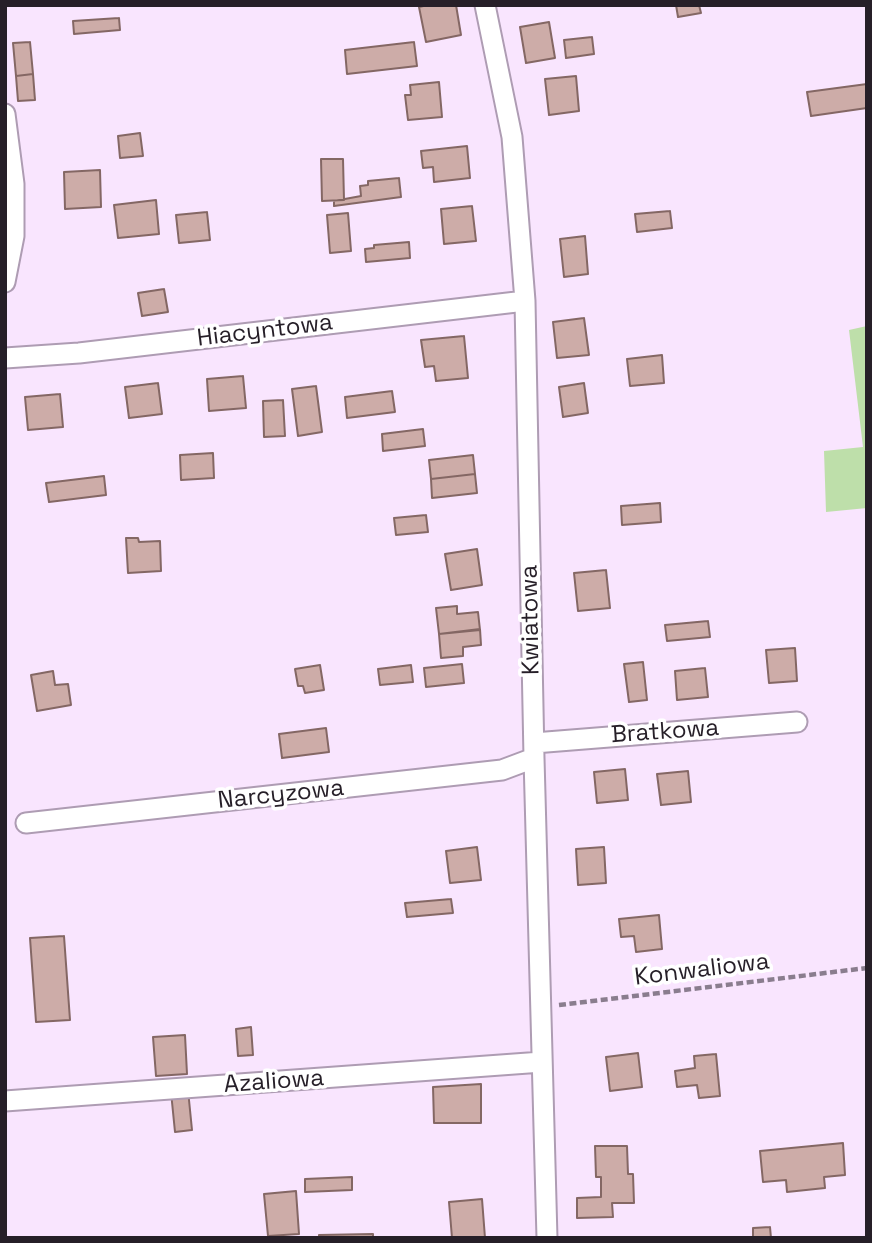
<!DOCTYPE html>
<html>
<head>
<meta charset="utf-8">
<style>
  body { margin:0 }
  #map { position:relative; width:872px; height:1243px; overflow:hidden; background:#f9e5fe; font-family:"Space Grotesk",sans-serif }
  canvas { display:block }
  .frame { position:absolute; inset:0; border:7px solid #261f28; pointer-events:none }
</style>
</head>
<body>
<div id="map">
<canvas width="872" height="1243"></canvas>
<div class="frame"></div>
</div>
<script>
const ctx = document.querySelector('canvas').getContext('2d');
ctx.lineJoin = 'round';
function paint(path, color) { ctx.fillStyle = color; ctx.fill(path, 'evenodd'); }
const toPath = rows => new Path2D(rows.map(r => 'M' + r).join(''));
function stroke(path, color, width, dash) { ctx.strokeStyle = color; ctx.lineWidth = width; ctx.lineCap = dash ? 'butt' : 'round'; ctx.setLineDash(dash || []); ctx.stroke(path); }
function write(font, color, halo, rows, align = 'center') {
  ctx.font = font + ' "Space Grotesk",sans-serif'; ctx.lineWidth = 7; ctx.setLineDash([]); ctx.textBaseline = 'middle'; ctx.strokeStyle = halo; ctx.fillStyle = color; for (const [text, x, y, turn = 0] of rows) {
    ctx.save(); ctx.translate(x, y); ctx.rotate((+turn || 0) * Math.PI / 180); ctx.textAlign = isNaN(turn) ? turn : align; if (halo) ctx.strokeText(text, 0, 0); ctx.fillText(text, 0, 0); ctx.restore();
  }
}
const green = toPath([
  [867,326,867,508,826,512,824,451,863,447,849,330]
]);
const building = toPath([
  [428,5,456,5,461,35,426,42,419,7,428,5],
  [676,5,699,5,701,13,678,17,676,5],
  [119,18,120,30,74,34,73,21,119,18],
  [549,22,555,58,526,63,520,27,549,22],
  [592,37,594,54,566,58,564,40,592,37],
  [30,42,33,74,16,76,13,43,30,42],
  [414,42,417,66,347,74,345,50,414,42],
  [33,74,35,100,18,101,16,76,33,74],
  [576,76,579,111,549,115,545,79,576,76],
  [439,82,442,117,408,120,405,95,411,95,410,85,439,82],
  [867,84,867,108,811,116,807,92,867,84],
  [140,133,143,156,120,158,118,136,140,133],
  [467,146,470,178,434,182,433,167,423,168,421,151,467,146],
  [321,159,343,159,344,200,322,201,321,159],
  [100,170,101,207,65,209,64,172,100,170],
  [399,178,401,197,334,206,334,201,361,196,360,186,368,185,368,181,399,178],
  [156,200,159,234,118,238,114,205,156,200],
  [472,206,476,241,444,244,441,209,472,206],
  [670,211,672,228,637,232,635,214,670,211],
  [207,212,210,240,179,243,176,215,207,212],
  [348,213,351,251,330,253,327,215,348,213],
  [585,236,588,274,564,277,560,239,585,236],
  [409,242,410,258,366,262,365,249,374,248,374,245,409,242],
  [164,289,168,312,142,316,138,293,164,289],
  [584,318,589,355,557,358,553,322,584,318],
  [464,336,468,378,436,381,434,366,425,367,421,340,464,336],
  [662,355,664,383,630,386,627,359,662,355],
  [243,376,246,408,209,411,207,379,243,376],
  [158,383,162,414,129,418,125,387,158,383],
  [584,383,588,413,563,417,559,387,584,383],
  [316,386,322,432,298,436,292,389,316,386],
  [392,391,395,412,347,418,345,397,392,391],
  [60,394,63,427,28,430,25,397,60,394],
  [283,400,285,436,264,437,263,401,283,400],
  [423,429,425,446,383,451,382,434,423,429],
  [213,453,214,478,181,480,180,455,213,453],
  [473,455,475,474,431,479,429,460,473,455],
  [475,474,477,493,432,498,431,479,475,474],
  [104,476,106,495,49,502,46,483,104,476],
  [660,503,661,522,622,525,621,506,660,503],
  [426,515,428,532,396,535,394,518,426,515],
  [126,538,138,538,139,542,160,541,161,571,128,573,126,538],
  [477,549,482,585,451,590,445,554,477,549],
  [606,570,610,608,578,611,574,573,606,570],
  [457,606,457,614,478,612,480,630,439,634,436,608,457,606],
  [708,621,710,637,667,641,665,625,708,621],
  [480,629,481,645,463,647,463,656,441,658,439,634,480,629],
  [795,648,797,681,769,683,766,650,795,648],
  [643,662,647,700,629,702,624,664,643,662],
  [462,664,464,683,426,687,424,668,462,664],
  [320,665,324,690,305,693,303,686,298,686,295,669,320,665],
  [411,665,413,682,380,685,378,669,411,665],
  [705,668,708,697,677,700,675,671,705,668],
  [53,671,55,685,68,684,71,705,37,711,31,675,53,671],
  [326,728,329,752,282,758,279,734,326,728],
  [625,769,628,800,597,803,594,772,625,769],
  [688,771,691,802,661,805,657,774,688,771],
  [477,847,481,880,450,883,446,851,477,847],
  [604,847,606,883,578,885,576,849,604,847],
  [451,899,453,913,407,917,405,903,451,899],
  [659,915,662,949,636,952,634,936,621,937,619,919,659,915],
  [64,936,70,1020,36,1022,30,938,64,936],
  [251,1027,253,1055,238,1056,236,1029,251,1027],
  [185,1035,187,1074,156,1076,153,1037,185,1035],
  [638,1053,642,1087,610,1091,606,1057,638,1053],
  [716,1054,720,1096,699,1098,697,1085,677,1087,675,1071,695,1068,694,1056,716,1054],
  [481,1084,481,1123,434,1123,433,1087,481,1084],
  [188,1090,192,1130,175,1132,171,1092,188,1090],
  [843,1143,845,1175,824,1177,825,1188,787,1192,786,1180,763,1182,760,1151,843,1143],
  [595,1146,627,1146,628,1174,633,1174,634,1203,612,1203,613,1217,577,1218,577,1198,601,1197,601,1177,596,1177,595,1146],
  [352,1177,352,1190,305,1192,305,1179,352,1177],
  [296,1191,299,1234,268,1236,264,1194,296,1191],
  [482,1199,485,1238,452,1238,449,1202,482,1199],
  [770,1227,771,1238,753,1238,753,1228,770,1227],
  [373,1234,373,1238,319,1238,319,1235,373,1234]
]);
const path = toPath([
  [559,1005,867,968]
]);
const minor = toPath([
  [485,5,512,137,525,301,534,758,547,1238],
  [5,114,14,184,14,236,5,282],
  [5,358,79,353,525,301],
  [534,743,797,722],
  [26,823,502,770,534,758],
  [5,1101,542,1062]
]);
const streetNames = [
  ["Hiacyntowa",265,331,-7],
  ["Kwiatowa",531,620,-91],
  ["Bratkowa",665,732,-4],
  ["Narcyzowa",281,795,-6],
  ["Konwaliowa",702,970,-7],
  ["Azaliowa",274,1082,-4]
];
paint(green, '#bedfaa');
paint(building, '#cdaca8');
stroke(building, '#846764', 2);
stroke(minor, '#ae9cb3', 23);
stroke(path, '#8a7d8e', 4.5, [7, 3.5]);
stroke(minor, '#fff', 19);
write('24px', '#261f28', '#fff', streetNames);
</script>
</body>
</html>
